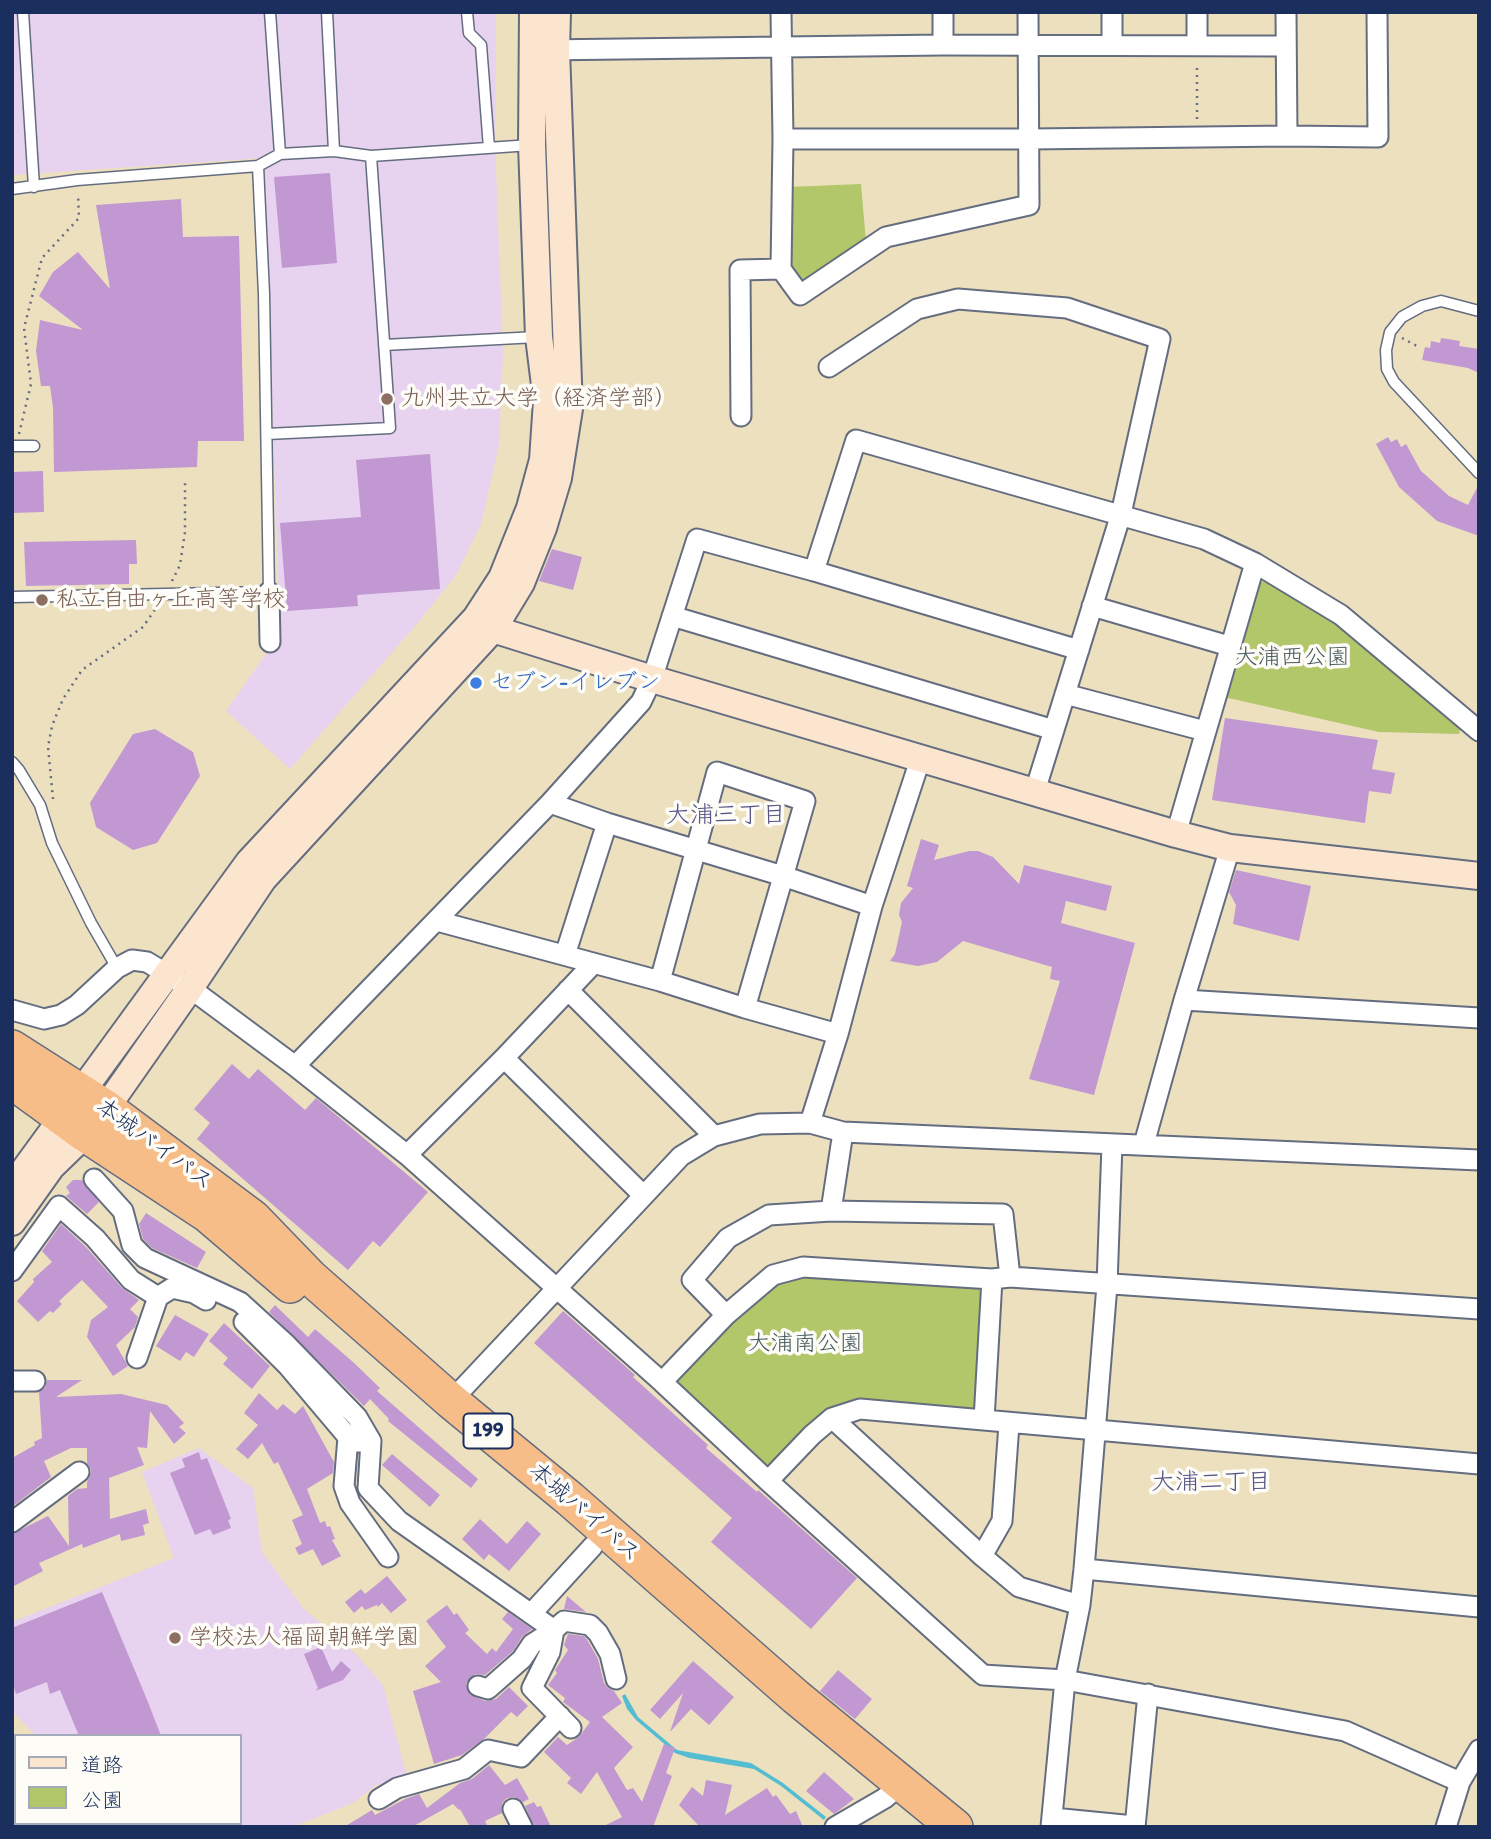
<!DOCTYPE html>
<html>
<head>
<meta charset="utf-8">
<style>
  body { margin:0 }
  #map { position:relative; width:1491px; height:1839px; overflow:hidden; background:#ede0bf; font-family:Itim,"Klee One",sans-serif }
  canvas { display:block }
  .frame { position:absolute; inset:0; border:14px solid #1b2f5e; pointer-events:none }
  .legend { position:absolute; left:14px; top:1734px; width:228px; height:91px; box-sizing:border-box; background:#fdfcf7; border:2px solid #a3aaba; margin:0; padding:9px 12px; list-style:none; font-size:21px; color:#1b2f5e }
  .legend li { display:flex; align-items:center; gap:14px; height:35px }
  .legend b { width:35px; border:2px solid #a3aaba }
</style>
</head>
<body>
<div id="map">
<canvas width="1491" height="1839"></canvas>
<div class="frame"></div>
<ul class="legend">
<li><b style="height:9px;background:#fce5cf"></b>道路</li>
<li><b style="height:19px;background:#b2c66a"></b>公園</li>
</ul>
</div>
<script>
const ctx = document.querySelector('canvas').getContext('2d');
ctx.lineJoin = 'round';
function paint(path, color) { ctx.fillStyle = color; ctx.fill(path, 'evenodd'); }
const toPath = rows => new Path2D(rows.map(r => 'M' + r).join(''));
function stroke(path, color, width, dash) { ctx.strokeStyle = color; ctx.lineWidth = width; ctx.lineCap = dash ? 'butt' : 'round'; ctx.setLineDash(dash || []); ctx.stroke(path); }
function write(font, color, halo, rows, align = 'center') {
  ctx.font = font + ' Itim,"Klee One",sans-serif'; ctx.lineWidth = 7; ctx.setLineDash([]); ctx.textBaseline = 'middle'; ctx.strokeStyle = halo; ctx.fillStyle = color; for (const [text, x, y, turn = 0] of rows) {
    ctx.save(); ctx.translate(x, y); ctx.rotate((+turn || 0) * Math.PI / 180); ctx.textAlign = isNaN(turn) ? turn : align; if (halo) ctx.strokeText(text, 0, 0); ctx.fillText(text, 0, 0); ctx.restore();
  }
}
const built = toPath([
  [12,12,496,12,495,142,503,353,499,445,481,524,456,575,416,625,290,769,226,711,280,634,264,158,12,175],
  [199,1448,253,1488,262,1552,303,1608,356,1654,383,1685,407,1777,376,1785,353,1803,292,1827,86,1827,80,1823,240,1823,240,1736,36,1736,12,1711,12,1622,174,1558,142,1472]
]);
const green = toPath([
  [861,184,866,242,800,283,788,268,789,187],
  [1269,580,1347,628,1461,725,1459,734,1379,732,1224,697,1256,583],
  [802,1275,980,1285,985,1290,979,1405,973,1411,854,1402,836,1405,816,1418,770,1464,763,1464,677,1386,676,1378,750,1300,776,1281]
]);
const water = toPath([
  [625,1694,638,1717,677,1750,751,1763,783,1783,826,1817,824,1820,781,1786,754,1769,689,1758,675,1753,636,1720,627,1709,622,1696]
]);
const building = toPath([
  [330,173,337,263,282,268,274,177],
  [181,199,183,237,239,236,244,441,198,441,197,467,54,472,53,408,50,386,41,386,36,351,40,320,83,330,39,296,53,272,78,252,110,289,96,205],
  [1441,338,1460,341,1459,346,1479,349,1479,373,1468,368,1422,360,1425,347,1430,348,1431,341,1440,343],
  [1388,437,1391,442,1397,439,1401,447,1406,444,1421,471,1449,496,1468,505,1479,484,1479,536,1437,521,1399,487,1376,444],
  [430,454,440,589,357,595,358,606,287,611,280,523,361,517,356,460],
  [43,471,44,512,12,513,12,472],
  [136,540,137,564,129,564,129,584,26,586,24,542],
  [552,549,582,557,573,590,539,581],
  [1225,718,1378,740,1372,769,1395,773,1391,794,1369,791,1365,823,1212,800],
  [155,729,193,752,200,776,157,843,133,850,96,827,90,803,133,734],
  [921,839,939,845,934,860,969,851,978,851,993,857,1019,884,1024,865,1112,886,1106,911,1066,901,1061,923,1135,943,1094,1095,1029,1079,1060,981,1050,979,1052,967,963,941,937,962,918,966,890,961,895,954,902,922,899,915,901,903,913,888,907,886],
  [1236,870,1311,886,1299,941,1233,924,1236,905,1229,892],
  [232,1064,249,1079,258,1069,305,1110,316,1098,428,1192,380,1247,373,1241,348,1270,197,1139,210,1123,194,1109],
  [73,1180,82,1180,99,1202,87,1214,66,1196,70,1193,66,1187],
  [146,1213,206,1252,197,1268,152,1248,143,1239,139,1224],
  [61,1224,86,1247,122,1288,139,1300,130,1309,138,1317,135,1327,116,1345,128,1366,113,1376,87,1337,91,1320,108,1307,82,1280,59,1301,62,1304,53,1313,50,1311,38,1322,17,1301,34,1282,33,1279,52,1262,42,1251],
  [275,1305,308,1337,315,1329,353,1362,380,1388,377,1391,478,1479,471,1488,388,1421,389,1419,370,1399,364,1406,269,1312],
  [563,1311,635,1375,633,1377,708,1445,706,1448,757,1492,758,1490,857,1578,811,1629,711,1542,732,1518,534,1343],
  [175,1315,209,1334,194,1357,186,1352,180,1361,156,1346],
  [224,1323,270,1366,252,1389,223,1364,228,1358,209,1341],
  [47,1380,82,1380,56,1397,121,1394,167,1405,184,1423,179,1427,186,1433,174,1444,150,1411,147,1448,137,1447,144,1465,109,1478,110,1519,146,1509,149,1523,143,1525,145,1535,121,1541,120,1534,83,1548,82,1544,39,1563,43,1571,12,1587,12,1534,48,1516,69,1546,68,1496,77,1489,87,1488,87,1482,90,1476,91,1470,87,1463,87,1448,71,1448,44,1461,51,1477,12,1507,12,1458,35,1445,34,1442,42,1438,39,1392,45,1388],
  [259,1393,277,1410,283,1404,295,1414,303,1406,334,1462,333,1473,307,1489,320,1523,325,1521,327,1527,330,1526,335,1539,332,1540,341,1556,322,1566,313,1549,299,1555,295,1548,302,1544,292,1520,303,1515,278,1462,274,1464,262,1443,248,1459,236,1449,258,1425,244,1413],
  [199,1452,201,1460,207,1458,231,1519,228,1520,231,1528,213,1535,210,1529,195,1535,170,1473,185,1467,182,1459],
  [392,1454,440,1495,430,1507,382,1465],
  [480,1519,507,1544,527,1521,541,1534,509,1571,489,1554,484,1560,462,1539],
  [387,1576,407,1600,391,1613,382,1603,378,1607,377,1605,365,1610,362,1606,354,1613,345,1602,361,1589,365,1594],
  [102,1592,148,1702,161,1736,79,1736,60,1690,50,1694,47,1682,16,1694,12,1682,12,1628],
  [567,1596,586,1612,564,1609],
  [447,1605,454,1615,457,1613,469,1630,465,1633,487,1654,492,1648,496,1652,513,1629,502,1619,508,1612,532,1629,522,1637,513,1651,485,1675,475,1674,466,1683,470,1695,485,1701,496,1699,509,1687,528,1706,517,1717,511,1712,485,1738,462,1755,434,1764,413,1691,441,1682,425,1666,446,1647,426,1621],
  [568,1634,584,1636,588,1641,598,1659,604,1683,608,1688,614,1691,622,1703,602,1717,633,1747,614,1768,627,1790,633,1788,642,1802,664,1744,675,1748,666,1773,672,1776,653,1827,602,1827,622,1817,597,1772,581,1794,567,1783,571,1778,544,1752,558,1737,567,1745,579,1737,590,1722,563,1702,565,1698,548,1685,557,1673,555,1670,568,1650,564,1645],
  [321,1647,332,1672,341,1661,351,1670,343,1680,315,1691,318,1688,304,1654],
  [693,1661,734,1697,709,1725,691,1709,670,1732,683,1693,660,1719,650,1710],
  [838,1670,872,1699,855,1719,820,1691],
  [489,1765,505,1785,517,1778,529,1799,523,1802,514,1797,507,1798,502,1803,502,1813,485,1821,488,1827,470,1827,460,1809,459,1810,453,1804,412,1827,344,1827,372,1810,375,1815,405,1799,419,1794,427,1808,460,1783,472,1779],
  [824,1772,854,1799,834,1814,806,1791],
  [706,1780,732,1785,725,1815,767,1788,773,1797,776,1795,790,1814,796,1811,803,1827,700,1827,679,1805,692,1787,703,1796],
  [534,1802,537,1807,541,1806,551,1827,534,1827,525,1806]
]);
const path = toPath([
  [1197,119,1197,63],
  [1402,338,1417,346],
  [19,434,31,384,24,328,42,258,79,218,78,194],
  [172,581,180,565,185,532,185,482],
  [53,799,48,747,52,726,63,699,82,670,143,627,156,608]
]);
const lane = toPath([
  [23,12,34,187],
  [270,12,280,154],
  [327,12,334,151],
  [467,12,469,33,481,45,489,148],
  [12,189,77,180,258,166,280,154,334,151,371,156,531,145],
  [1479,311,1441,301,1422,306,1402,317,1390,332,1386,350,1387,369,1394,382,1479,473],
  [384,345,537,337],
  [267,434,390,428,371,156],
  [12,446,34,446],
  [12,597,269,592,264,294,258,166],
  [12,762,19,770,40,805,52,843,91,923,117,968]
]);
const street = toPath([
  [781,12,783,139,1030,139,1287,136,1378,137,1377,12],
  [943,12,943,45],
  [1197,12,1197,45],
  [1286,12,1287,136],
  [1112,45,1112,12],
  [542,50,943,45,1285,46],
  [783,139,781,269,800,295,886,237,1029,205,1028,12],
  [829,367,917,309,958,299,1067,308,1160,339,1121,514,1035,791],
  [741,416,740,270,781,269],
  [814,571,856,440,1204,539,1255,563,1341,615,1479,731],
  [269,592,270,642],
  [1092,606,1229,646],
  [672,616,1054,730],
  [1065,694,1205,731],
  [550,803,641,702,652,679,697,539,814,571,1079,650],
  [1176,834,1255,563],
  [437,921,660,981,745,1008,838,1034],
  [565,955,607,823],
  [660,981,717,772,805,801,745,1008],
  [1184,1000,1479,1018],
  [12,1010,44,1019,61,1015,77,1005,117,968,132,960,147,962,190,988,295,1066,407,1155,662,1382,768,1481,983,1675,1065,1680,1345,1731,1460,1782],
  [504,1058,643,1195],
  [295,1066,550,803,607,823,783,876,872,906],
  [810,1123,838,1034,872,906,921,757],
  [714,1136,760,1124,810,1123,843,1132,1479,1160],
  [1144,1144,1184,1000,1230,848],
  [407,1155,504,1058,593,964],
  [94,1179,123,1211,132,1245,145,1258,240,1302,286,1344,357,1417,371,1441,368,1488,399,1521,554,1630,564,1621,590,1625,598,1633,610,1654,616,1679],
  [831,1211,843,1132],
  [12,1271,59,1206,95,1238,131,1280,158,1297],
  [726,1315,692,1280,728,1238,769,1215,831,1211,1003,1214,1010,1277],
  [244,1322,288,1366,348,1437],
  [137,1358,158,1297,172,1288,194,1293,206,1300],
  [12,1381,35,1381],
  [662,1382,726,1315,773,1275,803,1267,992,1279,1010,1277,1479,1309],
  [451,1401,681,1156,714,1136,568,990],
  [832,1418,982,1556,1019,1587,1080,1605],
  [984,1420,992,1279],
  [359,1442,348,1437,344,1486,350,1503,388,1557],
  [768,1481,812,1435,832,1418,860,1409,1479,1464],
  [12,1522,79,1472],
  [982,1556,1002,1521,1009,1424],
  [1084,1569,1479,1607],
  [531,1614,593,1546],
  [554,1630,550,1652,532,1688,571,1728],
  [478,1686,488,1689,522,1659,532,1644,554,1630],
  [379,1799,397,1788,464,1769,488,1750,521,1757,560,1716],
  [513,1809,522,1827],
  [1053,1818,1134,1826],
  [835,1827,885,1798,901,1784],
  [1051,1827,1065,1680,1080,1605,1084,1569,1107,1285,1112,1144],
  [1135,1827,1148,1694],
  [1446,1827,1460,1782,1479,1750]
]);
const secondary = toPath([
  [480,621,493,629,652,679,1176,834,1230,848,1479,876],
  [12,1187,249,862,476,618,502,578,530,508,543,460,547,401,539,337,532,145,533,12],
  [12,1222,51,1167,85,1134,106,1108,190,988,263,879,493,629,521,583,543,528,558,478,569,409,556,50,557,12]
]);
const highway = toPath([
  [12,1048,106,1108,253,1218,310,1277,451,1401,570,1499,796,1697,955,1827],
  [12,1081,85,1134,208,1215,290,1285]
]);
const markers = [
  [387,399,7,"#8d6e63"],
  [42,600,7,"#8d6e63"],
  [476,683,7,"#3f7fe0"],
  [175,1638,7,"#8d6e63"]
];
const shields = [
  [488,1431,49]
];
const shieldNames = [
  ["199",488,1431]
];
const educationNames = [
  ["九州共立大学（経済学部）",401,399],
  ["私立自由ヶ丘高等学校",56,600],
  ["学校法人福岡朝鮮学園",189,1638]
];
const parkNames = [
  ["大浦西公園",1292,658],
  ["大浦南公園",805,1344]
];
const shopNames = [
  ["セブン-イレブン",490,683]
];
const streetNames = [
  ["本城バイパス",154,1145,36],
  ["本城バイパス",584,1513,41]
];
const neighbourhoodNames = [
  ["大浦三丁目",726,816],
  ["大浦二丁目",1211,1483]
];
paint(built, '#e7d2ef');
paint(green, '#b2c66a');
paint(water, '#55bdd2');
paint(building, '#c198d1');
stroke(lane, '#646d80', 13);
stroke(street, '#646d80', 23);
stroke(secondary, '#646d80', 30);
stroke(highway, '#646d80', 38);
stroke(path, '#646d80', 2.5, [2, 5]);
stroke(lane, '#fff', 10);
stroke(street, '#fff', 19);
stroke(secondary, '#fce5cf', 26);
stroke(highway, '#f7bd88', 35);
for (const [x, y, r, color] of markers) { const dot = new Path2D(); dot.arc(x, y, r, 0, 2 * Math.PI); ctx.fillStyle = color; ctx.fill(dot); stroke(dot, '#fdfcf7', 2.5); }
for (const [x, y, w] of shields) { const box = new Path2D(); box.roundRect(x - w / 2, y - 17.5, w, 35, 5); ctx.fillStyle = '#fdfcf7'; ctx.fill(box); stroke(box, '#1b2f5e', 2); }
write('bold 21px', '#1b2f5e', null, shieldNames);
write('23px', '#785e54', '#fdfcf7', educationNames, 'left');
write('23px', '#485c62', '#fdfcf7', parkNames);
write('23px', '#366cbe', '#fdfcf7', shopNames, 'left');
write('23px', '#1b2f5e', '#fdfcf7', streetNames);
write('24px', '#555486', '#fdfcf7', neighbourhoodNames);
</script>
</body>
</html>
